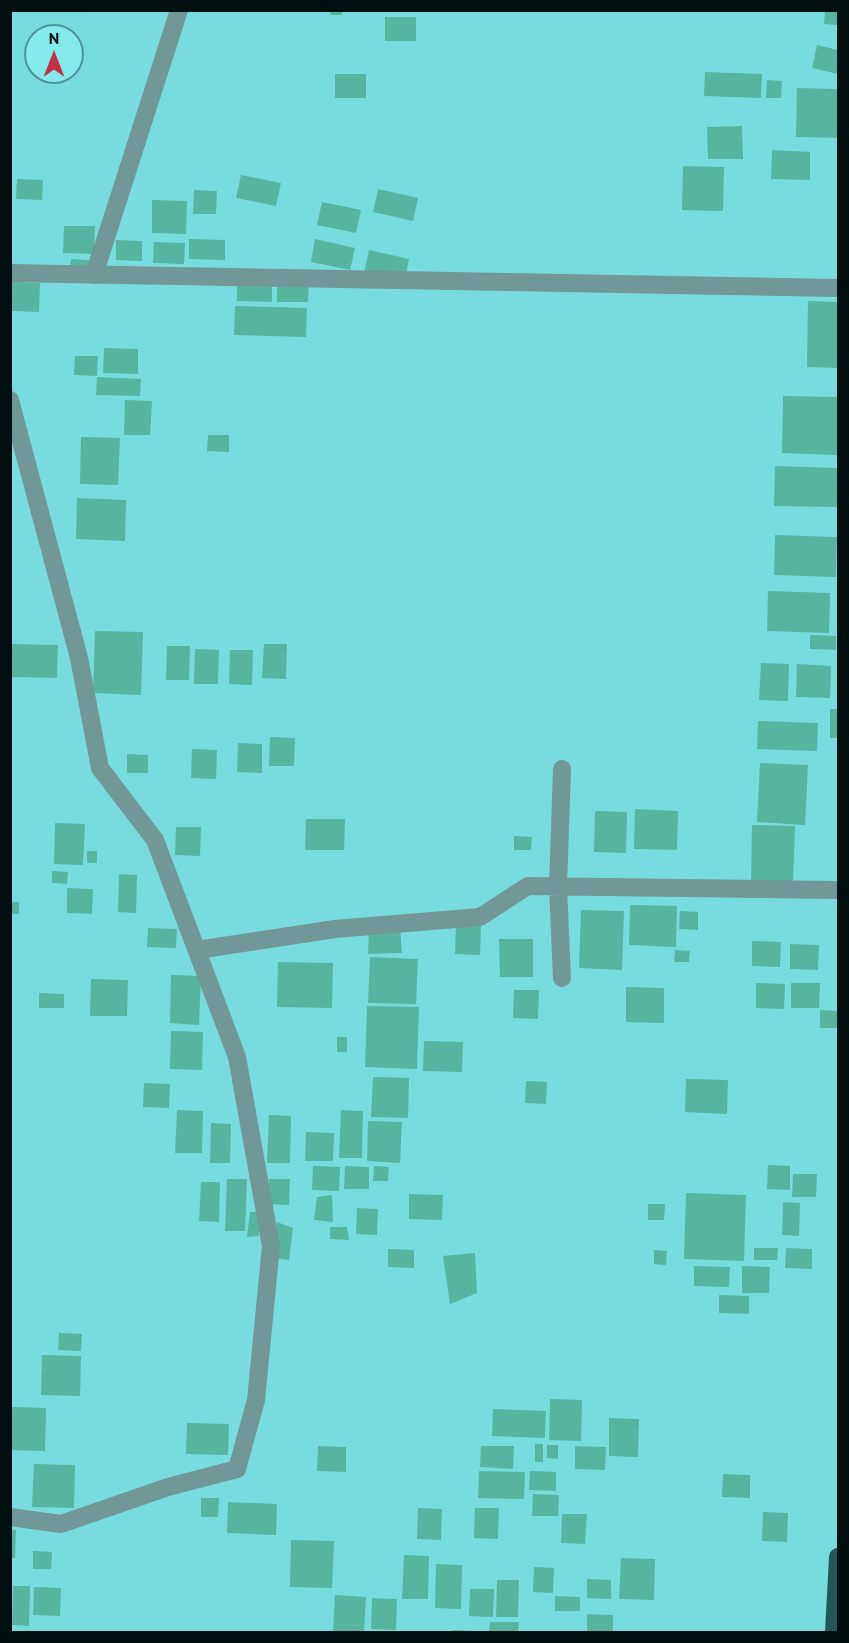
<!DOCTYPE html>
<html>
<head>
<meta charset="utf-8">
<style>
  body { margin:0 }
  #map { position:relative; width:849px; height:1643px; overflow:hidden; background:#78dcdf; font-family:"PT Sans",sans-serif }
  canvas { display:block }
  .frame { position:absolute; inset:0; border:12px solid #001011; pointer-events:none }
  .north { position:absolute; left:24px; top:24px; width:60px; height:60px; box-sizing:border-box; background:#85eaec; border:2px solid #509394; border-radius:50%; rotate:0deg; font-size:16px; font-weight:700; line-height:24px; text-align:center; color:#001011 }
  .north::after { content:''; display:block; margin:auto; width:21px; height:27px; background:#c23147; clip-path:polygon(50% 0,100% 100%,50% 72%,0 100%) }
</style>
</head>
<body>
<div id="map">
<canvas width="849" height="1643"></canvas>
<div class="frame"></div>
<div class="north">N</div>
</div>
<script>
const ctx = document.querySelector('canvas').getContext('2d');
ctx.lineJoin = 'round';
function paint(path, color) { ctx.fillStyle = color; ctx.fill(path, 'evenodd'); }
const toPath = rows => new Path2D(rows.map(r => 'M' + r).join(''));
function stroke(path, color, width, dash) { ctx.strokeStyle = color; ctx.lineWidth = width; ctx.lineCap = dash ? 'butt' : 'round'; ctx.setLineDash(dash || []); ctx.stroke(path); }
const building = toPath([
  [331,10,342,10,342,15,330,15],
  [825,10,838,10,838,25,824,24],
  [385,17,416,17,416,41,385,41],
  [817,45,838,50,838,74,812,68],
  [705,72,762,74,761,98,704,96],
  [335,74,366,74,366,98,335,98],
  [767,80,782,81,781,98,766,98],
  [797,88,838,89,838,138,796,137],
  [742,126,743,159,708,159,707,127],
  [772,150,810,152,810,180,771,179],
  [683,166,724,167,723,211,682,210],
  [241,175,281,183,276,206,236,198],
  [17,179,43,180,42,200,16,199],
  [378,189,418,198,413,221,373,212],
  [194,190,217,191,216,214,193,214],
  [152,200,187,201,186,234,152,233],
  [322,202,361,210,356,233,317,225],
  [64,226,95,226,94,254,63,253],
  [189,239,225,240,225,260,189,259],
  [315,239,355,248,350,270,311,262],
  [116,240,142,241,142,261,116,260],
  [154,242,185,243,184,264,153,263],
  [369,250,409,259,405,279,364,273],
  [71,259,103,261,70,272],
  [237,279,272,281,272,302,237,301],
  [277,280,309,281,308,302,277,302],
  [10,282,40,283,39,312,10,311],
  [808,301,838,302,838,368,807,367],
  [235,306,307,308,306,337,234,335],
  [104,348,138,349,138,374,103,373],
  [75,356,98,356,97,376,74,375],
  [97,377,141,379,140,396,96,395],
  [783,396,838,397,838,455,782,453],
  [125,400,152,401,150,435,124,435],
  [208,435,229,435,229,452,207,451],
  [81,437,120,438,118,485,80,484],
  [775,466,838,468,838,507,774,506],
  [77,498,126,500,125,541,76,539],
  [775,535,837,537,836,577,774,575],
  [768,591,830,593,829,633,767,631],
  [95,631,143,632,141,695,93,693],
  [810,635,836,636,836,650,810,649],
  [10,644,58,645,57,678,10,677],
  [264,644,287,644,286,679,262,678],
  [167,646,190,646,189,680,166,680],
  [195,649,219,650,218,684,194,684],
  [230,650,253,650,252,685,229,684],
  [761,663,789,664,788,701,759,700],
  [797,664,831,666,830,698,796,697],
  [830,709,838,709,838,738,830,738],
  [758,721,818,723,817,751,757,749],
  [270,737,295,738,294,766,269,766],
  [238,743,262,744,262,773,237,772],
  [192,749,217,750,216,779,191,778],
  [127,754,148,755,148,773,127,773],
  [760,763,808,765,805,825,757,822],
  [635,809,678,811,677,850,634,849],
  [595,811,627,812,626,853,594,852],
  [306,819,345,819,344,850,305,850],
  [55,823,85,824,83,865,54,864],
  [752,825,795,826,793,884,751,882],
  [176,827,201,827,200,856,175,855],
  [514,836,532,837,531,850,514,850],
  [87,851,97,851,97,863,87,863],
  [52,871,68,872,67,884,52,883],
  [119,874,137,875,136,913,118,912],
  [67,888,93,889,92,914,67,913],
  [10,902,19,902,19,914,10,914],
  [630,905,677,906,676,947,629,945],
  [581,910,624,911,622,970,579,968],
  [680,911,698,912,698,930,679,929],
  [456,925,481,926,480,955,455,954],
  [400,927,402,953,368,954,369,931],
  [148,928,177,929,176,948,147,947],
  [499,939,533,939,533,977,500,977],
  [752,941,781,942,780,967,752,966],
  [790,944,819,945,818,970,790,969],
  [675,950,690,951,689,962,674,962],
  [370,957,418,959,416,1004,368,1003],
  [278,962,333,963,332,1008,277,1007],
  [171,975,201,976,199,1025,170,1023],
  [91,979,128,980,127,1016,90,1016],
  [756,983,785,984,784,1009,756,1008],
  [791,983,820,983,819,1008,791,1008],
  [626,987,664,988,664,1023,626,1022],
  [514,990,539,990,538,1019,513,1018],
  [39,993,64,994,64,1008,39,1008],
  [367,1006,419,1007,417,1069,365,1067],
  [820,1010,838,1011,838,1028,820,1028],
  [171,1031,203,1032,202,1070,170,1069],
  [337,1037,347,1037,347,1052,337,1052],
  [424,1041,463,1042,462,1072,423,1071],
  [373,1077,409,1078,408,1118,371,1117],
  [686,1079,728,1080,727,1114,685,1112],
  [526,1081,547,1082,546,1104,525,1103],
  [144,1083,170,1084,169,1108,143,1107],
  [177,1110,203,1111,202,1153,175,1153],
  [341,1110,363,1111,362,1158,339,1158],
  [269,1115,291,1116,290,1163,267,1163],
  [368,1121,402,1122,400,1163,367,1161],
  [211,1123,231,1124,230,1163,210,1163],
  [306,1132,334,1133,333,1161,305,1161],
  [768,1165,790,1166,790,1190,767,1189],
  [313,1166,340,1167,339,1191,312,1190],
  [345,1166,369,1167,369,1189,344,1189],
  [374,1166,389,1167,388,1181,373,1181],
  [793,1174,817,1174,816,1197,792,1197],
  [227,1179,247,1179,245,1231,225,1231],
  [269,1179,290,1179,289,1205,268,1204],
  [201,1182,220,1182,219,1222,199,1221],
  [686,1193,746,1195,744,1261,684,1259],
  [409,1194,443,1195,442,1220,409,1219],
  [332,1195,333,1222,314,1220,317,1197],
  [783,1202,800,1203,799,1236,782,1235],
  [648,1204,665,1204,664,1220,648,1220],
  [357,1208,378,1209,377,1235,356,1234],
  [250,1212,261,1212,259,1236,247,1237],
  [277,1222,293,1228,289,1260,273,1258],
  [330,1227,347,1227,349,1240,330,1239],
  [754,1248,778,1248,777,1260,754,1260],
  [786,1248,812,1249,812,1269,785,1268],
  [388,1249,414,1250,414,1268,388,1267],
  [654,1250,667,1251,666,1265,654,1264],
  [475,1253,477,1293,450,1304,443,1256],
  [694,1266,730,1267,729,1287,694,1286],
  [742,1266,770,1267,769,1293,742,1293],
  [719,1295,749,1296,749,1314,719,1313],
  [59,1333,82,1334,81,1351,58,1350],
  [42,1355,81,1356,80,1396,41,1395],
  [550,1399,582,1400,581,1441,549,1440],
  [10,1407,46,1408,45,1451,10,1450],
  [493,1409,546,1411,545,1438,492,1436],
  [609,1418,639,1419,638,1457,609,1456],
  [187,1423,229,1424,228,1455,186,1454],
  [535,1444,543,1444,543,1462,535,1462],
  [547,1445,558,1445,558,1459,547,1458],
  [318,1446,346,1447,346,1472,317,1471],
  [481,1446,514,1446,513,1469,480,1467],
  [575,1446,606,1447,605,1470,575,1469],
  [34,1464,75,1465,74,1508,32,1507],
  [479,1471,525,1472,524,1499,478,1498],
  [530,1471,556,1472,556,1491,529,1490],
  [723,1474,750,1475,750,1498,722,1497],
  [533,1494,559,1495,558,1516,532,1516],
  [201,1498,219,1498,218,1517,201,1517],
  [228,1502,277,1504,276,1535,227,1533],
  [418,1508,442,1509,441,1540,417,1539],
  [475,1508,499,1508,498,1539,474,1538],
  [763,1512,788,1513,787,1542,762,1541],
  [562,1514,587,1514,585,1544,561,1543],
  [10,1530,16,1530,15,1558,10,1558],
  [291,1540,334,1541,332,1588,290,1587],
  [33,1551,52,1552,51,1569,33,1569],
  [404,1555,429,1556,428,1599,402,1599],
  [621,1558,655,1559,654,1600,619,1599],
  [436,1564,462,1565,461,1609,435,1608],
  [534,1567,554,1568,553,1593,533,1592],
  [587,1579,611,1580,611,1599,587,1598],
  [497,1580,519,1580,518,1617,496,1617],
  [13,1586,30,1586,29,1626,12,1625],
  [34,1587,61,1588,60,1616,33,1615],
  [470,1589,494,1589,493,1617,469,1616],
  [335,1595,366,1597,364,1632,333,1632],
  [555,1596,580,1597,580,1611,555,1611],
  [372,1598,397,1599,396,1630,371,1629],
  [587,1614,613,1615,613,1632,587,1632],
  [490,1622,519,1622,518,1632,489,1632],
  [453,1630,474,1631,474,1632,453,1632]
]);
const street = toPath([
  [10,273,838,288],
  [94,275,179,10],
  [10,400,79,658,100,768,155,840,237,1057,271,1246,256,1400,237,1469,168,1487,61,1524,10,1517],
  [197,950,335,929,480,917,528,886,838,890],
  [562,978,558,887,562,769]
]);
const highway = toPath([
  [834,1632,838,1557]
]);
paint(building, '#57b4a0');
stroke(street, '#719798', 18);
stroke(highway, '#215759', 18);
</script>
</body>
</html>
